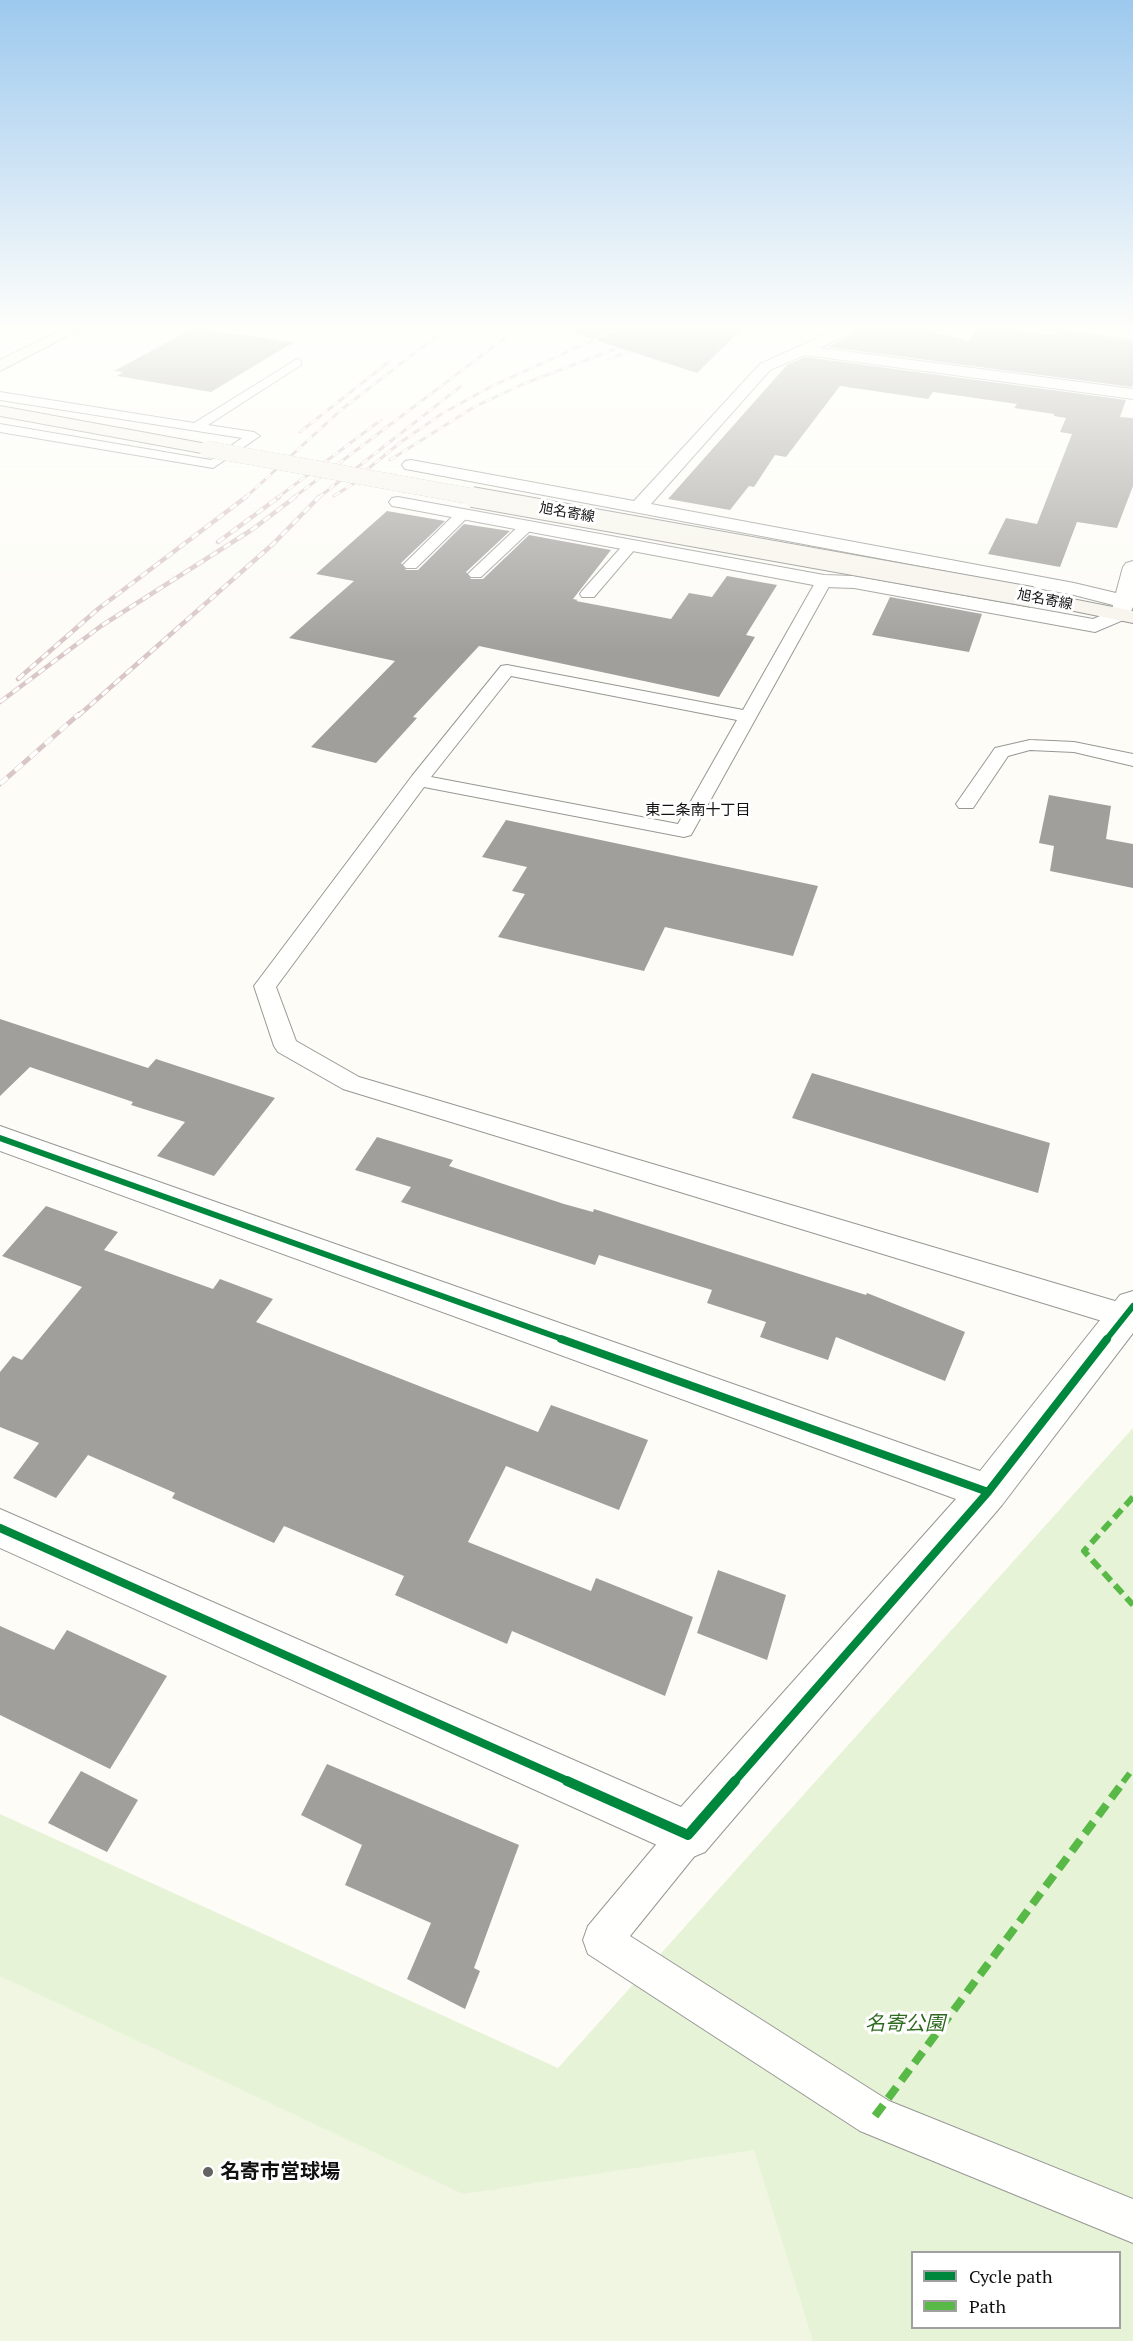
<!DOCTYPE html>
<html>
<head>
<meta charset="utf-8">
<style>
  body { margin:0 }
  #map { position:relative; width:1133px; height:2341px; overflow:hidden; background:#fdfcf7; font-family:"PT Serif",serif }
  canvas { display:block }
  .legend { position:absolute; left:911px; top:2251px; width:210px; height:78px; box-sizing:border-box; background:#fff; border:2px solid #a0a0a0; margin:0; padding:8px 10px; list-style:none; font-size:18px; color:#111 }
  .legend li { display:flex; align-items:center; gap:12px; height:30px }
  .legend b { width:30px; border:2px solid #a0a0a0 }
</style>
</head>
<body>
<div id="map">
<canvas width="1133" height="2341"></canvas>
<ul class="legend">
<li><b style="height:8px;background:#00873e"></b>Cycle path</li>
<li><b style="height:8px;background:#58b947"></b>Path</li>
</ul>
</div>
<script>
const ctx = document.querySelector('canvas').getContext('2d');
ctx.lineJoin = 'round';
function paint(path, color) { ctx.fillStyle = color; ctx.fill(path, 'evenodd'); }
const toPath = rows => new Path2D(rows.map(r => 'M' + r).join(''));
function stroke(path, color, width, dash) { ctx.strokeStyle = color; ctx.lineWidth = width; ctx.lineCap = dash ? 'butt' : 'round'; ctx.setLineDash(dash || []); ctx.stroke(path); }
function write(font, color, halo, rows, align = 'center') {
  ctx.font = font + ' "PT Serif","Noto Sans JP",serif'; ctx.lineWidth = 6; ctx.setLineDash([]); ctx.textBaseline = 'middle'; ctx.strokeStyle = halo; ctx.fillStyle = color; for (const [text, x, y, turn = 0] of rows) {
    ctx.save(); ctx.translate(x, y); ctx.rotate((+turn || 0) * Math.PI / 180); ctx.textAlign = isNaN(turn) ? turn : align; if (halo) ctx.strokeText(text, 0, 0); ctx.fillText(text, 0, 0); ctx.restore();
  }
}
const green = toPath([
  [1133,1428,1133,2341,0,2341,0,1814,558,2068],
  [912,2252,1120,2252,1120,2328,912,2328]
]);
const pitch = toPath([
  [0,1976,463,2194,754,2150,813,2341,0,2341]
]);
const building = toPath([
  [576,325,746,325,697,373,574,333],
  [868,325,907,325,969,341,979,325,1054,335,1056,330,1133,341,1133,383,1132,387,828,347],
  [194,328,294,342,211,392,117,376,123,372,114,371],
  [805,357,1126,400,1120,417,1133,418,1133,486,1117,528,1077,522,1060,567,988,554,1006,518,1037,524,1072,434,1060,432,1066,418,1054,416,1054,414,1014,408,1017,404,933,392,928,399,840,386,786,457,775,455,754,487,749,486,730,510,668,499,787,365],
  [387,511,445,521,401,563,406,570,418,570,464,524,510,531,466,572,471,579,483,579,529,535,611,550,573,599,578,600,576,601,671,619,689,593,712,597,727,576,777,585,746,635,755,637,719,697,479,646,413,717,417,718,376,763,311,747,395,661,289,638,354,581,316,574],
  [890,597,982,614,969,652,872,635],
  [1049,795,1111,806,1106,839,1133,844,1133,888,1050,871,1054,846,1039,843],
  [506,820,818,886,793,956,665,927,644,971,498,937,525,894,512,891,527,867,482,857],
  [0,1019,148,1068,156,1059,275,1098,214,1176,157,1156,185,1122,131,1105,133,1102,30,1067,0,1096],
  [812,1073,1050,1143,1038,1193,792,1118],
  [377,1137,453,1160,449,1166,564,1204,593,1212,594,1209,866,1295,867,1293,965,1332,945,1381,836,1337,828,1360,760,1337,766,1322,707,1303,712,1290,599,1255,595,1265,401,1202,411,1187,355,1170],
  [46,1206,118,1232,104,1250,213,1289,220,1279,273,1299,256,1322,437,1393,538,1432,551,1405,648,1440,619,1510,506,1466,468,1542,591,1591,596,1578,693,1617,665,1696,512,1631,507,1644,395,1595,404,1576,284,1526,274,1543,172,1498,175,1493,88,1455,56,1498,13,1478,39,1443,0,1427,0,1372,13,1356,22,1360,82,1287,2,1256],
  [718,1570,786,1595,767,1660,697,1633],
  [0,1626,54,1650,67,1630,167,1676,110,1769,0,1715],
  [327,1764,519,1845,474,1968,480,1971,465,2009,407,1979,431,1923,345,1885,362,1845,301,1815],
  [81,1771,138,1800,107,1852,48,1823]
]);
const lane = toPath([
  [297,359,301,361,301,365,208,425,254,432,260,436,213,468,0,432,0,424,211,460,242,438,0,400,0,392,194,423,297,359],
  [463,510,470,514,468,517,416,568,406,568,403,565,406,562,458,511,463,510],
  [527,522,534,526,532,529,481,577,471,577,468,574,471,571,522,523,527,522],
  [630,542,637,546,635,549,594,597,582,597,580,594,582,591,625,543,630,542],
  [824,576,832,581,691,835,684,837,424,787,276,987,296,1041,359,1077,1125,1304,1133,1307,1133,1325,1125,1328,343,1089,278,1052,274,1046,254,986,412,776,501,666,507,665,743,710,816,581,824,576],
  [511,676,737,720,678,824,431,777,511,676],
  [1030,740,1074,742,1133,754,1133,766,1074,752,1030,750,1008,756,973,808,959,808,956,804,995,748,1030,740],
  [688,1817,701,1822,706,1835,701,1848,630,1936,889,2101,1133,2199,1133,2243,860,2131,588,1954,583,1940,588,1926,675,1822,688,1817]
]);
const street = toPath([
  [846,325,866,325,820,348,1133,389,1133,399,805,355,770,370,651,504,1074,583,1116,593,1123,567,1126,563,1133,561,1133,607,1128,618,1095,632,854,588,824,587,398,507,392,506,389,502,392,498,398,497,824,575,854,576,1093,619,1112,611,1113,605,1074,595,411,470,405,469,402,465,405,461,411,460,634,501,760,364,846,325],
  [1052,325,1094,325,1133,331,1133,339,1059,329,1052,325],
  [0,1126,980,1471,1120,1295,1133,1291,1133,1333,1002,1505,705,1852,688,1859,0,1548,0,1509,681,1807,956,1499,0,1151,0,1126]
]);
const secondary = toPath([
  [70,325,89,325,0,371,0,360,70,325],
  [0,406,207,444,213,445,216,449,213,453,207,454,0,416,0,406],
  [1032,591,1133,611,1133,623,1025,601,1022,597,1025,593,1032,591]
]);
const railFar2 = toPath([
  [609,359,630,351],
  [300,432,390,361],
  [390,460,474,407,523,384,618,348],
  [353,481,401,442,443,413,492,386,626,325],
  [334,496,362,478],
  [245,498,342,409,451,325],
  [277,498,381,420],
  [293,498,522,325],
  [318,498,460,387]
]);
const railFar1 = toPath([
  [218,542,279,497],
  [18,679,98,609,246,497],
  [0,702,101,626,253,529,295,497],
  [78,716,273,544,319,497]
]);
const rail = toPath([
  [0,784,79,714]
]);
const secondaryBridgeFar1 = toPath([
  [207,449,481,498]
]);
const secondaryBridge = toPath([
  [472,497,1032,597]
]);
const quietFar1 = toPath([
  [1133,1497,1084,1551,1133,1605],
  [1123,1782,1133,1769]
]);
const quiet = toPath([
  [875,2116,1124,1781]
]);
const cyclewayFar2 = toPath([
  [0,1138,565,1340],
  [1106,1340,1133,1306]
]);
const cyclewayFar1 = toPath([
  [561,1339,988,1492],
  [0,1528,570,1782],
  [734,1782,988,1492,1107,1339]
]);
const cycleway = toPath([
  [567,1781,688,1835,735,1781]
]);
const markers = [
  [208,2172,6,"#646362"]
];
const farStreetnames = [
  ["旭名寄線",567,513,10],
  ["旭名寄線",1045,600,11]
];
const farNeighbourhoodnames = [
  ["東二条南十丁目",698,811]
];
const nearParknames = [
  ["名寄公園",905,2024]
];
const nearPoinames = [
  ["名寄市営球場",220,2172]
];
paint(green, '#e7f3d7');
paint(pitch, '#f0f6e1');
paint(building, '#a19f9c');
stroke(lane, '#979795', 2);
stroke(street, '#979795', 2);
stroke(secondary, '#8e8d8b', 2);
paint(lane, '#fffffe');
paint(street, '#fffffe');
paint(secondary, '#f6f4eb');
stroke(railFar2, '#d9c6c7', 3);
stroke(railFar1, '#d9c6c7', 4.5);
stroke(rail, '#d9c6c7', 5);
stroke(railFar2, '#fff', 2, [7]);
stroke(railFar1, '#fff', 3, [8]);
stroke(rail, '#fff', 4, [10]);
stroke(secondaryBridgeFar1, '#8e8d8b', 16, []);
stroke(secondaryBridge, '#8e8d8b', 22, []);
stroke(secondaryBridgeFar1, '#f6f4eb', 16);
stroke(secondaryBridge, '#f6f4eb', 20);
stroke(quietFar1, '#58b947', 6, [11, 6]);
stroke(quiet, '#58b947', 8, [14, 8]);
stroke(cyclewayFar2, '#00873e', 6);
stroke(cyclewayFar1, '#00873e', 8);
stroke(cycleway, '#00873e', 10);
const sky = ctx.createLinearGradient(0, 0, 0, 653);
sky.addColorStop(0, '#9dc9ee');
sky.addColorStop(0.5, '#fefefb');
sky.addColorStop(1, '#fefefb00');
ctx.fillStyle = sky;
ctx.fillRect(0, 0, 1133, 653);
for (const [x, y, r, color] of markers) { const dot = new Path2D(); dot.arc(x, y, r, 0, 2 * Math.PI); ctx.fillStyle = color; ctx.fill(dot); stroke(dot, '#fff', 2); }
write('14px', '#111', '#fff', farStreetnames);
write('15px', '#111', '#fff', farNeighbourhoodnames);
write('italic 20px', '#2f6b1f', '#fff', nearParknames);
write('bold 20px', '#111', '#fff', nearPoinames, 'left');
</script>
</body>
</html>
